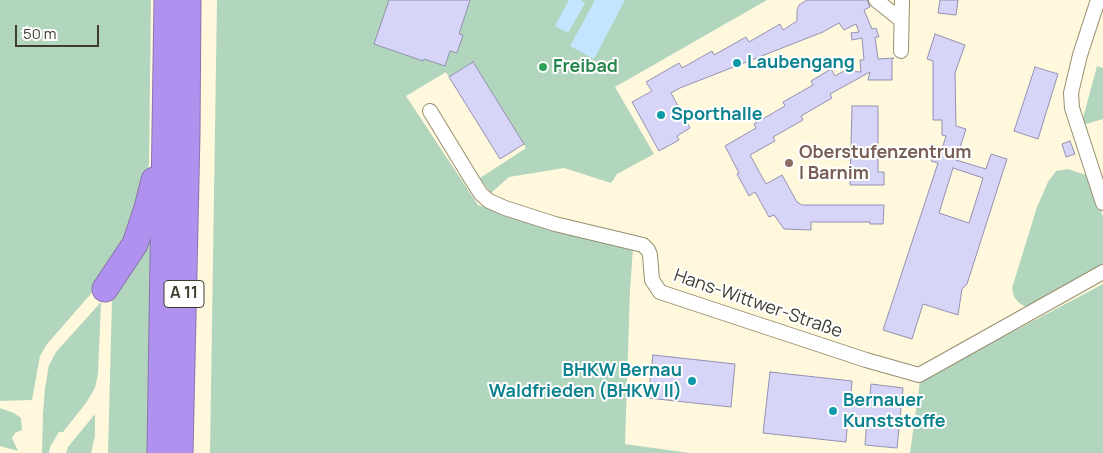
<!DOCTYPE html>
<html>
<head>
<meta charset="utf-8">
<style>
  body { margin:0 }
  #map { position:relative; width:1103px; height:453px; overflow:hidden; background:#fff8dd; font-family:Manrope,sans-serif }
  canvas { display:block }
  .scale { position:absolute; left:15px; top:25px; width:84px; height:22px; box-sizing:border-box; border:2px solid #403d2f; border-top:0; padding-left:6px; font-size:15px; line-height:18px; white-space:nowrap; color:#403d2f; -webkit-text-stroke:4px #fff; paint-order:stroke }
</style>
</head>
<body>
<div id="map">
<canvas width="1103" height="453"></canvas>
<div class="scale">50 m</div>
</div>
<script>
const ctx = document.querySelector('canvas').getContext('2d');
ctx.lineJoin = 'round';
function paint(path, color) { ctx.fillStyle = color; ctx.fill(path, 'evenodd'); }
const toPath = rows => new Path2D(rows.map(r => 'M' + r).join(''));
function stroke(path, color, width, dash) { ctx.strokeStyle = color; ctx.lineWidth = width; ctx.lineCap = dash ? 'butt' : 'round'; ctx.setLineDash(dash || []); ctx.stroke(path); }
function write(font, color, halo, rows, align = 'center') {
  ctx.font = font + ' Manrope,sans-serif'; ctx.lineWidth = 4; ctx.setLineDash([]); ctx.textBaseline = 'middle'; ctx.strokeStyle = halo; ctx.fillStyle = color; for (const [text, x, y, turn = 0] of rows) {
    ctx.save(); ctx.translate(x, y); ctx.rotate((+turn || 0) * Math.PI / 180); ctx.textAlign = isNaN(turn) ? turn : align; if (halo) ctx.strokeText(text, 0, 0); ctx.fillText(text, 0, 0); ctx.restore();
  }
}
const green = toPath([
  [0,0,151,0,149,163,144,203,104,279,47,344,40,356,32,400,0,401],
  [217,0,767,0,615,87,654,154,617,174,611,183,564,168,509,177,491,193,480,178,526,148,473,62,449,77,446,72,406,96,478,205,547,227,633,248,630,290,625,444,689,453,210,453],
  [1097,66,1103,68,1103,119,1086,124,1082,122],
  [1068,169,1089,176,1103,217,1103,264,1028,308,1019,303,1014,297,1012,288,1037,207,1048,182,1056,171],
  [152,224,148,453,108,453,112,300,116,287],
  [1103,284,1103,453,910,453,920,381],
  [101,302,98,374,95,388,86,403,63,432,59,432,50,447,49,453,42,453,43,413,45,388,49,365,56,352],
  [0,408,14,413,21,418,22,430,15,433,12,438,18,451,0,446],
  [95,414,95,436,91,453,66,453,68,447]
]);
const water = toPath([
  [569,0,580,0,585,3,568,33,555,26],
  [595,0,625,0,594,59,570,46]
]);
const building = toPath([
  [389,0,470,0,459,34,463,35,457,53,450,51,445,66,424,59,423,61,374,44,389,0],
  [807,0,867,0,870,7,864,10,872,29,876,28,879,37,875,37,878,59,894,58,892,59,892,80,868,80,870,72,830,94,832,98,801,116,803,120,773,137,775,141,750,155,766,184,782,175,797,202,802,205,884,205,883,224,870,224,870,222,811,222,811,230,784,229,774,215,769,217,755,192,749,196,737,174,739,173,725,146,756,128,754,124,785,106,783,102,813,85,811,81,831,69,835,76,844,71,861,72,860,60,864,60,862,38,852,40,851,33,859,32,856,24,844,30,839,23,823,32,680,88,671,93,690,128,677,136,679,140,659,151,632,102,652,91,646,82,679,63,682,68,712,51,714,55,746,37,749,42,780,24,783,30,797,21,797,11,799,5,807,0],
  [940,0,958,0,956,15,938,13,940,0],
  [935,34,965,45,955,73,956,126,966,129,956,160,986,169,991,154,1007,159,967,284,962,289,958,315,923,304,912,339,883,330,938,163,931,161,933,153,940,155,946,136,942,135,942,120,933,120,933,61,927,59,935,34],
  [953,168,983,178,969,223,939,213,953,168],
  [473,62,524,144,500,159,449,77,473,62],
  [1035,67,1058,74,1038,139,1014,131,1035,67],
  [852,106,878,106,878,172,884,172,884,185,850,185,852,106],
  [1070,141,1075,154,1066,157,1062,144,1070,141],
  [653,355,735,364,731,407,648,398,653,355],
  [770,372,852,381,850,403,869,405,871,384,903,388,897,448,865,445,867,419,848,416,846,442,763,433,770,372]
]);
const street = toPath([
  [876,0,901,20],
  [1098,0,1080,55,1071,93,1072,108,1103,203],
  [901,51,902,0],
  [430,111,472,180,481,194,489,201,505,208,555,224,643,245,648,250,650,255,652,280,660,292,866,360,919,375,1103,272]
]);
const highway = toPath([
  [105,289,135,244,147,208,154,180],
  [160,453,167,0],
  [180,453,187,134,188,0]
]);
const markers = [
  [737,63,5,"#0f9aa8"],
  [543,67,5,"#2e9e5b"],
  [661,115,5,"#0f9aa8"],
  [789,163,5,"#8d6e63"],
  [692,381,5,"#0f9aa8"],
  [833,411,5,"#0f9aa8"]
];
const shields = [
  [184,294,40]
];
const shieldNames = [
  ["A 11",184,294]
];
const cultureNames = [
  ["Laubengang",747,63],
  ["Sporthalle",671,115],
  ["BHKW Bernau",682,371,"right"],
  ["Waldfrieden (BHKW II)",682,392,"right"],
  ["Bernauer",843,401],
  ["Kunststoffe",843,422]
];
const leisureNames = [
  ["Freibad",553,67]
];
const educationNames = [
  ["Oberstufenzentrum",799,153],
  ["I Barnim",799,174]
];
const streetNames = [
  ["Hans-Wittwer-Straße",758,304,19]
];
paint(green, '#b1d6bd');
paint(water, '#c3e5ff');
paint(building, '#d7d5f7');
stroke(building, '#9391b1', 1);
stroke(street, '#978f6f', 16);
stroke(highway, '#8974ac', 27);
stroke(street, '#fff', 14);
stroke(highway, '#b191ef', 25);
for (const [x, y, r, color] of markers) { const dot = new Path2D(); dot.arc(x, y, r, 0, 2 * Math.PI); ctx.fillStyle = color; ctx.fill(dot); stroke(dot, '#fff', 2); }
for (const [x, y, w] of shields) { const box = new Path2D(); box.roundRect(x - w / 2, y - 13.5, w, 27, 4); ctx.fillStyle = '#fff'; ctx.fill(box); stroke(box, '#403d2f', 1); }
write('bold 16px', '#403d2f', null, shieldNames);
write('bold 18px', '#0d838f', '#fff', cultureNames, 'left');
write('bold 18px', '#27864d', '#fff', leisureNames, 'left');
write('bold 18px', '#785e54', '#fff', educationNames, 'left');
write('18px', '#403d2f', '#fff', streetNames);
</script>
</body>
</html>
